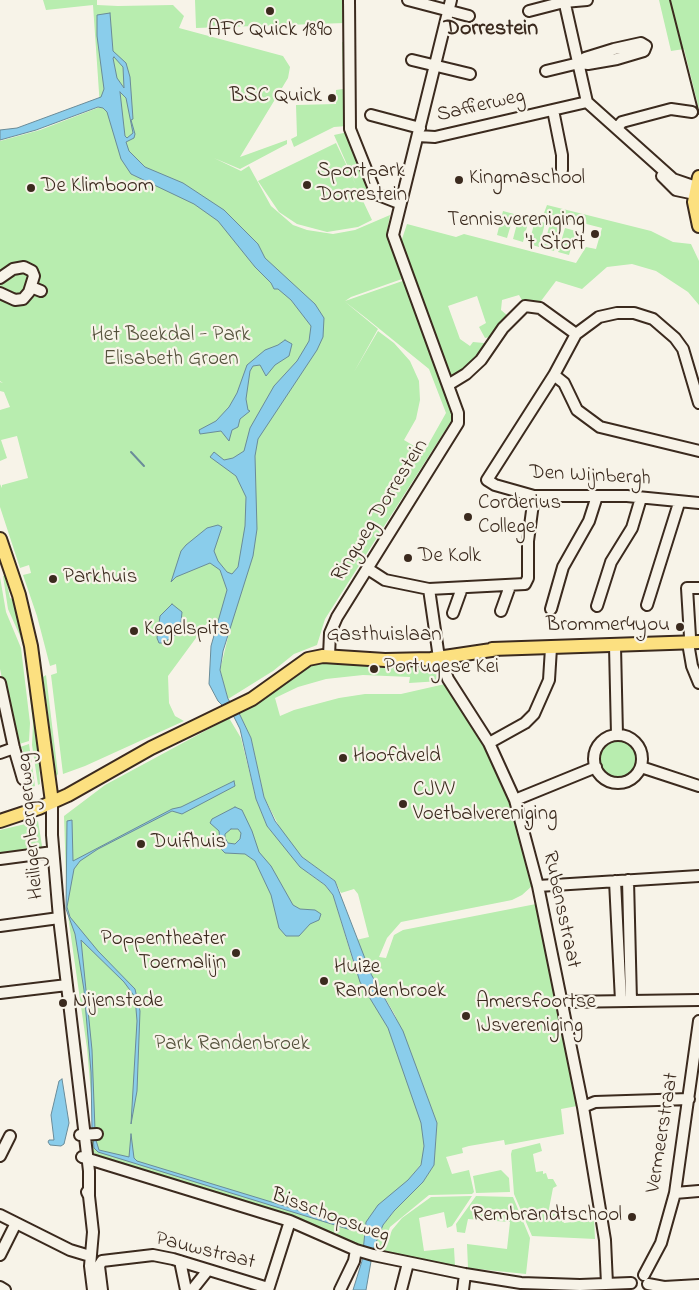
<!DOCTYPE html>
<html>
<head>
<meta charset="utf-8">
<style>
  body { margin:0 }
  canvas { display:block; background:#f7f3e8 }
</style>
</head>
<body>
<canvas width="699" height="1290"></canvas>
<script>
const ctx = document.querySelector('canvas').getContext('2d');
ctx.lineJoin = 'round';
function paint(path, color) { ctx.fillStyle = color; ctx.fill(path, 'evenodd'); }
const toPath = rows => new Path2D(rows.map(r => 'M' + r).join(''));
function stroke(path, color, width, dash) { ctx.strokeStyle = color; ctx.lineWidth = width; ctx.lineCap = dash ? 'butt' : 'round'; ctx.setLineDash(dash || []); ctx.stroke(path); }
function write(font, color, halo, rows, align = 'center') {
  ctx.font = font + ' "Indie Flower",sans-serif'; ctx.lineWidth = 4.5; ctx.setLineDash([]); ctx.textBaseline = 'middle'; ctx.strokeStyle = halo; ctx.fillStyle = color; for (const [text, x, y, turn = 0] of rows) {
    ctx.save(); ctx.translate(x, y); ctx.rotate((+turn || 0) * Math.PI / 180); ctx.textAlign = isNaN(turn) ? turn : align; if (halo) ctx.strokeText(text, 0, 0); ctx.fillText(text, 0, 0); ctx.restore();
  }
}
const green = toPath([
  [43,0,97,0,97,5,118,6,173,5,184,16,179,28,283,56,290,67,288,78,240,157,287,140,287,144,240,169,214,158,241,171,249,166,271,206,293,225,307,230,333,234,355,230,390,215,387,232,402,279,351,297,345,301,414,277,401,242,407,224,456,237,464,234,576,263,586,247,596,249,602,228,544,213,547,205,651,231,673,242,691,244,699,261,699,305,688,292,656,271,632,264,607,267,582,289,556,281,538,305,524,304,519,295,502,300,501,310,508,316,490,337,485,338,479,327,486,323,477,296,448,306,460,339,470,346,473,342,484,343,487,347,480,359,442,386,453,418,325,619,317,645,294,654,273,671,228,699,220,670,230,629,207,623,168,676,169,703,175,716,184,721,85,766,63,774,51,675,57,673,56,664,50,666,37,616,23,575,31,573,29,565,20,568,0,507,0,484,2,488,2,485,28,478,17,436,1,440,7,458,0,461,0,410,10,407,4,392,0,391,0,382,3,383,0,381,0,141,40,130,100,107,93,5,46,10],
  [344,301,366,318,429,369,446,413,424,452,404,440,416,419,420,400,419,381,410,361,394,343,378,331,354,372,378,329],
  [195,0,348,0,345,23,196,28],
  [659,0,699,0,699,109,684,49,671,51],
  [342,42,345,42,347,126,334,127,294,147,291,139,297,136,296,105,336,104,336,90,343,89],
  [348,132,373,197,363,201,372,220,358,227,327,232,297,224,279,212,258,181,336,143,356,185,334,135],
  [503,211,514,214,507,238,497,235],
  [519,216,529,219,523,242,513,239],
  [535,220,545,223,539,247,529,244],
  [550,224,560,227,554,251,543,248],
  [565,228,576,231,569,255,558,252],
  [5,575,10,598,14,600,27,648,38,749,40,784,38,785,32,745,33,724,25,653,20,636,8,609,3,576],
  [0,577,6,612,21,648,30,723,29,741,16,745,0,669],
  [339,662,438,663,441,668,441,681,409,683,410,677,363,675,326,679,298,687,275,698,280,716,294,710,339,698,365,694,401,694,445,684,483,743,510,798,532,886,522,895,512,900,401,922,387,938,379,957,386,958,394,935,403,930,536,904,577,1106,561,1109,564,1134,505,1145,504,1140,469,1146,462,1148,463,1153,446,1157,452,1174,469,1170,474,1192,472,1194,429,1195,390,1227,380,1252,373,1250,383,1225,394,1211,423,1182,434,1165,437,1123,395,1015,371,974,356,940,369,937,358,894,354,889,341,893,335,881,302,857,283,834,264,797,251,738,240,715,237,713,272,694,299,670,312,665],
  [46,675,58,774,56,776,43,677],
  [229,718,241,738,256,799,267,826,308,873,325,885,333,895,355,968,391,1028,430,1145,426,1158,364,1237,365,1247,351,1243,308,1222,97,1161,97,1155,92,1151,90,1138,93,1137,96,1151,87,1048,67,909,64,816,105,785],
  '597 760a22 22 0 1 1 44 0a22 22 0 1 1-44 0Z',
  [29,744,35,786,27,789,24,781,31,777,22,748,17,748],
  [38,821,43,852,0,857,0,830],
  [540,1143,542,1151,533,1154,536,1172,543,1171,543,1174,546,1173,548,1179,553,1179,557,1186,553,1188,548,1214,561,1212,564,1223,594,1219,595,1239,532,1236,514,1194,511,1154,512,1150],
  [501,1170,509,1178,510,1192,476,1193,473,1176],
  [472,1196,452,1226,447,1228,444,1212,419,1218,424,1251,454,1248,455,1266,384,1251,392,1230,402,1218,431,1197],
  [476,1196,513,1197,530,1238,526,1274,468,1268,467,1244,507,1249,510,1222,468,1219,465,1233,457,1232,456,1224]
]);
const water = toPath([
  [110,13,113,51,126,63,130,77,133,119,131,120,135,134,134,138,126,142,129,151,145,167,183,183,224,210,258,244,265,258,315,304,324,318,323,337,317,350,258,439,255,456,257,529,253,556,223,651,220,670,228,699,240,715,251,738,264,797,275,821,302,857,335,881,371,974,403,1031,437,1123,434,1165,423,1182,394,1211,383,1225,373,1250,366,1290,353,1290,362,1261,366,1222,378,1205,408,1180,421,1165,424,1146,421,1123,388,1028,360,982,333,895,325,885,300,867,267,826,256,799,240,729,234,717,218,701,209,684,211,646,227,590,220,570,210,563,176,577,171,582,181,551,186,545,207,528,218,525,222,527,214,551,218,561,227,572,232,574,238,567,245,526,246,497,236,476,210,457,214,452,224,460,233,458,244,451,250,428,274,386,297,361,309,341,311,326,291,300,278,289,274,289,271,283,255,267,218,221,194,204,131,174,121,159,107,112,103,108,98,107,36,130,0,140,0,130,17,128,101,97,104,89,97,36,97,15,110,13],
  [114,57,123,67,124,88,117,78,113,58,114,57],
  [120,92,126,98,133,133,127,138,125,136,120,92],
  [285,340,292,344,289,356,275,365,266,376,260,365,253,366,250,371,246,399,248,410,250,411,240,419,238,427,232,430,229,441,221,431,200,434,199,430,216,421,229,407,237,393,247,365,265,350,278,345,285,340],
  [172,604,182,612,180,632,163,643,159,643,157,638,160,616,172,604],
  [234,781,235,786,182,814,172,811,98,849,80,861,74,869,67,907,70,917,98,951,135,989,140,1011,137,1091,131,1124,137,1021,135,997,124,982,81,940,92,1050,95,1130,92,1131,91,1072,84,990,75,934,66,909,67,821,72,820,73,861,172,809,181,807,234,781],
  [235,807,242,810,252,831,259,852,271,866,293,905,300,909,315,910,321,914,319,920,310,924,299,936,286,936,279,928,271,895,255,861,245,854,225,853,221,849,219,831,210,823,212,819,235,807],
  [231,829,238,829,241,833,240,839,235,844,228,843,225,838,225,834,231,829],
  [62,1079,69,1123,64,1144,61,1146,50,1145,48,1142,49,1140,54,1140,51,1115,59,1081,62,1079],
  [131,1134,134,1158,137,1161,347,1225,351,1230,98,1152,94,1148,93,1137,95,1137,99,1150,129,1157,131,1134]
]);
const stream = toPath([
  [131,452,144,466]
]);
const minor = toPath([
  [349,0,350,129,376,194,399,203],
  [408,0,469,16],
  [564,0,587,102,673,179,699,188],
  [529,11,564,2,587,0],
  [412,60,470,74],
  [546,71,579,63,588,64,617,59,644,51,646,46,641,43,614,49,585,58,579,63],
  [553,110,562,155,562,170],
  [371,115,420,128],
  [617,128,622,122,671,109,692,112],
  [418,136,435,137,587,102],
  [662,176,676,190,695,194,699,193],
  [0,278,13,269,24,267,32,271,34,276,29,292,23,299,15,300,0,293],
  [31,287,41,291],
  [554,375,564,383,577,410,600,427,699,451],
  [448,385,466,374,481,360,503,328,525,306,540,308,576,334],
  [699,403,683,349,675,338,653,319,634,313,617,313,599,317,576,334,554,375,487,480,495,485,534,496,627,496,699,503],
  [368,569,385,580,429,589,525,584,528,578,528,541,534,496],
  [699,588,687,588,690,637,688,643,692,666,699,683],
  [429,589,438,651,448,679,489,743,515,800,538,886,583,1107,605,1240,607,1284],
  [647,605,679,503],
  [597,606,611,562,632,528,641,498],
  [551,609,563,567,589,521,597,496],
  [501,611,510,586],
  [453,613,462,588],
  [615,646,617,735],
  [329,656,330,633,337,617,458,423,458,413,393,235,451,0],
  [0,683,14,748,23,779],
  '594 759a24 24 0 1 1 48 0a24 24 0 1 1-48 0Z',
  [489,743,525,723,534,714,549,680,551,648],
  [0,753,14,748],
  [641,767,699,786],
  [515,800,596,767],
  [52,802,52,835,59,918,89,1171,89,1196],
  [0,859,53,852],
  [628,880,631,1001],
  [615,881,621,1001],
  [538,886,699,876],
  [0,926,59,918],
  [0,993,67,985],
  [561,1002,699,1000],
  [583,1107,595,1102,689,1099],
  [80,1135,97,1134],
  [0,1156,10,1136],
  [82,1157,290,1221,356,1250,373,1255,465,1274,521,1283,580,1285,631,1283],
  [87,1192,89,1196,93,1232,90,1266,93,1290],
  [675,1193,699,1191],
  [0,1215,70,1250,90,1256],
  [0,1255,16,1223],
  [180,1261,186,1290],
  [644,1275,661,1243,675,1193,699,1021],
  [648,1284,664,1287,699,1285],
  [0,1287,5,1290],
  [102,1290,99,1266,102,1261,153,1255,173,1259,268,1288],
  [192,1290,208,1270],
  [268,1290,290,1221],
  [340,1290,354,1261,356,1250],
  [401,1290,408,1263],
  [463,1290,465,1274]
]);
const major = toPath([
  [699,177,694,202,699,226],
  [0,539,19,595,31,646,52,802],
  [492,649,699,642],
  [0,821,39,808,68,795,151,748,252,699,308,659,323,656,385,660,431,659,498,649]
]);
const rail = toPath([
  [670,0,699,114]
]);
const markers = [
  [270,11,5,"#3b2a1e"],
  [332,98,5,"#3b2a1e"],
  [459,180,5,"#3b2a1e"],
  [307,185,5,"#3b2a1e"],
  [31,188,5,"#3b2a1e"],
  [595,234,5,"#3b2a1e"],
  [468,517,5,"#3b2a1e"],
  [408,558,5,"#3b2a1e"],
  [53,579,5,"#3b2a1e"],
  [680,627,5,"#3b2a1e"],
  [134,631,5,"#3b2a1e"],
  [374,669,5,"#3b2a1e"],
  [343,758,5,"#3b2a1e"],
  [403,804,5,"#3b2a1e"],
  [141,844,5,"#3b2a1e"],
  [236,953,5,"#3b2a1e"],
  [324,981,5,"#3b2a1e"],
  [63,1003,5,"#3b2a1e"],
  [466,1016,5,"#3b2a1e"],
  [632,1217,5,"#3b2a1e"]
];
const poiNames = [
  ["AFC Quick 1890",270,32,"center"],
  ["BSC Quick",322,98,"right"],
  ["Sportpark",317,173],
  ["Dorrestein",317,197],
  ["Kingmaschool",469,180],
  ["De Klimboom",41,188],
  ["Tennisvereniging",585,222,"right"],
  ["'t Stort",585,246,"right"],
  ["Corderius",478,505],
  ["College",478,529],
  ["De Kolk",418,558],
  ["Parkhuis",63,579],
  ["Brommer4you",670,627,"right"],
  ["Kegelspits",144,631],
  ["Portugese Kei",384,669],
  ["Hoofdveld",353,758],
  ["CJVV",413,792],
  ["Voetbalvereniging",413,816],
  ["Duifhuis",151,844],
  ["Poppentheater",226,941,"right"],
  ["Toermalijn",226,965,"right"],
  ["Huize",334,969],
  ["Randenbroek",334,993],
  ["Nijenstede",73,1003],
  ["Amersfoortse",476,1004],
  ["IJsvereniging",476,1028],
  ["Rembrandtschool",622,1217,"right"]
];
const streetNames = [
  ["Saffierweg",481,107,-13],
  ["Den Wijnbergh",590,477,3],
  ["Ringweg Dorrestein",381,511,-58],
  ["Gasthuislaan",384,637],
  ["Heiligenbergerweg",32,826,-95],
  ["Rubensstraat",560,910,78],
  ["Vermeerstraat",664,1133,-81],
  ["Bisschopsweg",330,1217,20],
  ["Pauwstraat",205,1252,14]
];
const parkNames = [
  ["Het Beekdal - Park",171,337],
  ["Elisabeth Groen",171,361],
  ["Park Randenbroek",232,1046]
];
const neighbourhoodNames = [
  ["Dorrestein",491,30]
];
paint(green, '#b8edaf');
paint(water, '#8acdeb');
stroke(water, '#6a8c99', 1);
stroke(stream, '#6a8c99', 2);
stroke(minor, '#3b2a1e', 14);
stroke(major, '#3b2a1e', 16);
stroke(minor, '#f7f3e8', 10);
stroke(major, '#fce080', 12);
stroke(rail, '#3b2a1e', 2);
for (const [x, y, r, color] of markers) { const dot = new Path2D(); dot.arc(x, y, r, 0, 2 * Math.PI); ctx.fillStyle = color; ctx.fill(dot); stroke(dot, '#f7f3e8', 2); }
write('21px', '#3b2a1e', '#f7f3e8', poiNames, 'left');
write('21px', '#3b2a1e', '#f7f3e8', streetNames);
write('21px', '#54513b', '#f7f3e8', parkNames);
write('bold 22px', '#3b2a1e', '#f7f3e8', neighbourhoodNames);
</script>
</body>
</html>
